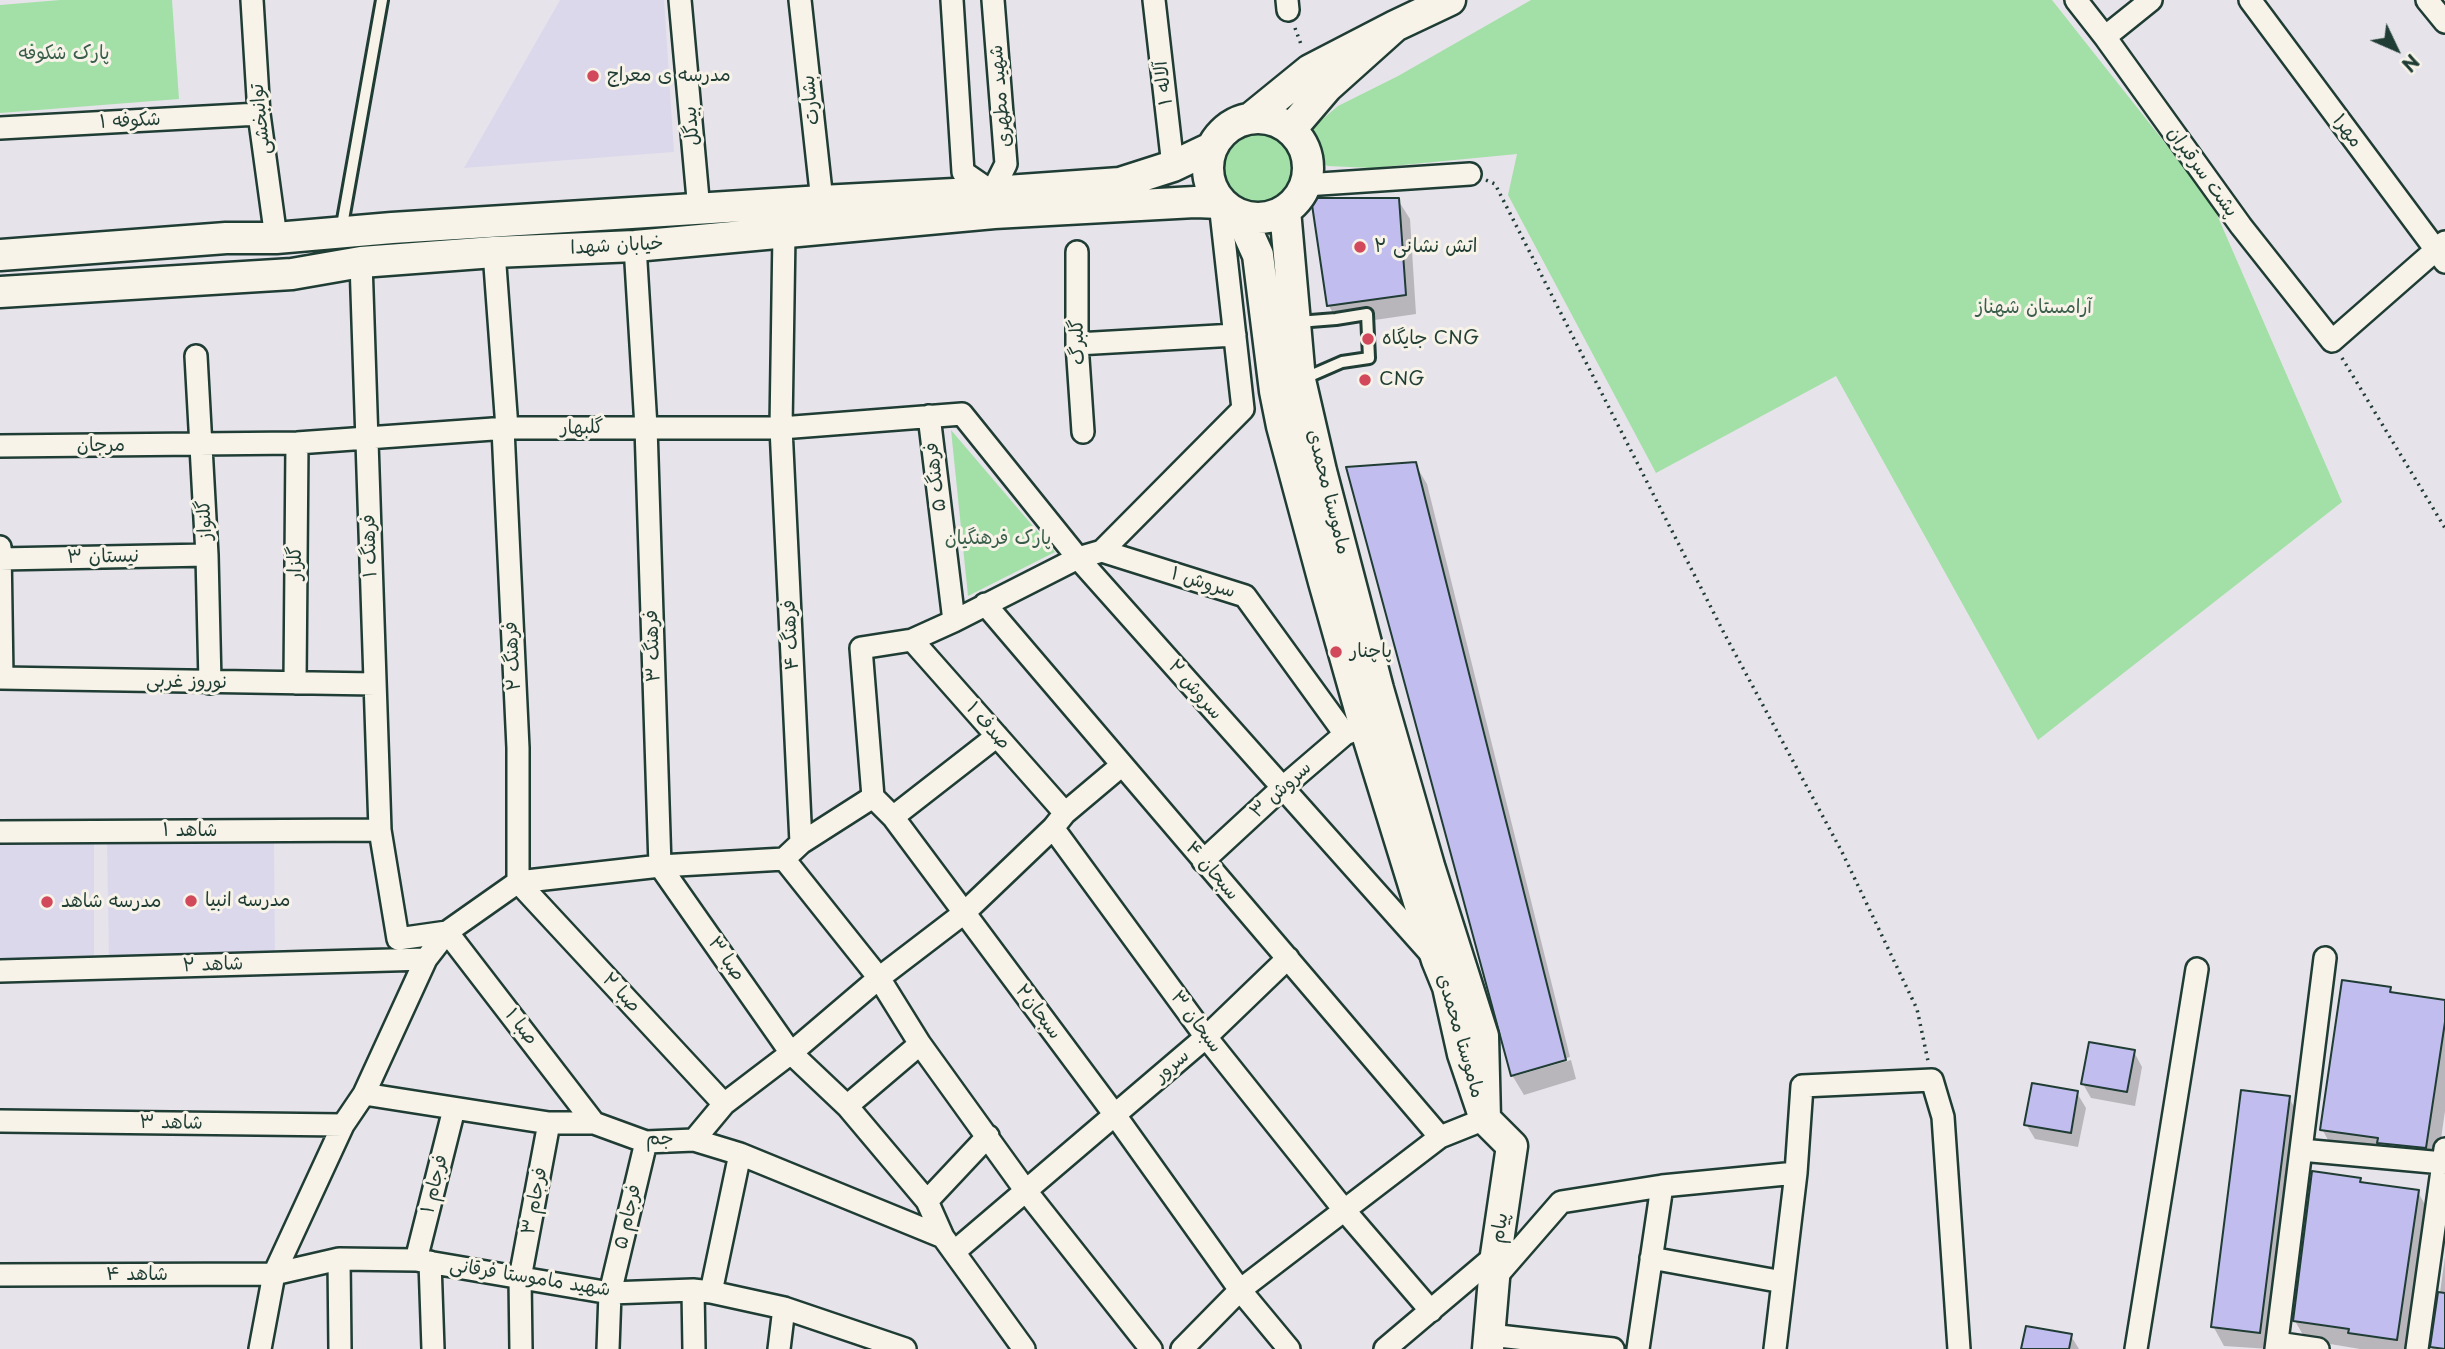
<!DOCTYPE html>
<html>
<head>
<meta charset="utf-8">
<style>
  body { margin:0 }
  #map { position:relative; width:2445px; height:1349px; overflow:hidden; background:#e7e3ea; font-family:"Playpen Sans",sans-serif }
  canvas { display:block }
  .north { position:absolute; left:2361px; top:14px; width:70px; height:70px; -webkit-text-stroke:5px #f7f3e8; paint-order:stroke; rotate:134deg; font-size:19px; font-weight:700; line-height:28px; text-align:center; color:#1f3d34 }
  .north::after { content:''; display:block; margin:auto; width:24px; height:32px; background:#1f3d34; clip-path:polygon(50% 0,100% 100%,50% 72%,0 100%) }
</style>
</head>
<body>
<div id="map">
<canvas width="2445" height="1349"></canvas>
<div class="north">N</div>
</div>
<script>
const ctx = document.querySelector('canvas').getContext('2d');
ctx.lineJoin = 'round';
function paint(path, color) { ctx.fillStyle = color; ctx.fill(path, 'evenodd'); }
const toPath = rows => new Path2D(rows.map(r => 'M' + r).join(''));
function stroke(path, color, width, dash) { ctx.strokeStyle = color; ctx.lineWidth = width; ctx.lineCap = dash ? 'butt' : 'round'; ctx.setLineDash(dash || []); ctx.stroke(path); }
function write(font, color, halo, rows, align = 'center') {
  ctx.font = font + ' "Playpen Sans","Playpen Sans Arabic",sans-serif'; ctx.lineWidth = 6; ctx.setLineDash([]); ctx.textBaseline = 'middle'; ctx.strokeStyle = halo; ctx.fillStyle = color; for (const [text, x, y, turn = 0] of rows) {
    ctx.save(); ctx.translate(x, y); ctx.rotate((+turn || 0) * Math.PI / 180); ctx.textAlign = isNaN(turn) ? turn : align; if (halo) ctx.strokeText(text, 0, 0); ctx.fillText(text, 0, 0); ctx.restore();
  }
}
const built = toPath([
  [560,0,664,0,674,152,464,168],
  [274,841,275,959,109,963,107,843],
  [0,843,94,843,94,960,0,963]
]);
const green = toPath([
  [60,0,172,0,179,99,0,113,0,5],
  [1531,0,2052,0,2211,201,2342,502,2038,740,1836,376,1656,473,1508,195,1517,154,1372,168,1328,166,1318,162,1313,152,1313,127,1338,106,1398,76],
  '1220 167a36 36 0 1 1 72 0a36 36 0 1 1-72 0Z',
  [951,430,1055,552,968,596]
]);
const shadow = toPath([
  [1398,200,1410,219,1416,314,1340,325,1329,306],
  [1415,464,1427,484,1570,1057,1515,1073,1515,1076,1571,1060,1576,1079,1524,1095,1512,1075],
  [2390,989,2393,994,2445,1002,2445,1111,2437,1167,2333,1149,2322,1129],
  [2134,1052,2142,1067,2135,1106,2091,1098,2083,1084],
  [2077,1093,2086,1108,2078,1147,2035,1139,2026,1124],
  [2289,1098,2300,1117,2270,1349,2224,1346,2213,1326],
  [2359,1180,2362,1184,2418,1192,2429,1212,2409,1349,2360,1349,2306,1340,2295,1321],
  [2445,1257,2445,1349,2432,1349],
  [2071,1336,2079,1349,2023,1349]
]);
const building = toPath([
  [1311,198,1399,198,1406,295,1327,306,1311,198],
  [1416,462,1566,1060,1511,1076,1346,467,1416,462],
  [2342,980,2391,987,2390,992,2445,1000,2445,1022,2426,1148,2377,1143,2378,1138,2320,1130,2342,980],
  [2089,1042,2135,1050,2127,1092,2081,1084,2089,1042],
  [2032,1083,2078,1091,2071,1133,2024,1125,2032,1083],
  [2241,1090,2290,1096,2260,1333,2211,1327,2241,1090],
  [2312,1171,2361,1178,2360,1182,2419,1190,2397,1340,2348,1333,2349,1329,2293,1321,2312,1171],
  [2438,1292,2445,1293,2445,1349,2430,1347,2438,1292],
  [2026,1326,2072,1334,2069,1349,2021,1349,2026,1326]
]);
const path = toPath([
  [1295,28,1302,47],
  [1486,180,1495,184,1724,633,1842,852,1917,1009,1928,1061],
  [2342,358,2445,528]
]);
const service = toPath([
  [341,231,382,0],
  [1298,322,1336,319,1367,314,1369,358,1342,362,1303,379]
]);
const minor = toPath([
  [252,0,259,114,276,238],
  [680,0,699,210],
  [800,0,822,201],
  [952,0,963,172,992,192],
  [1154,0,1173,166],
  [1287,0,1288,10],
  [2076,0,2105,37,2241,226,2332,341,2445,242],
  [2250,0,2445,262],
  [2427,0,2445,22],
  [2105,37,2151,0],
  [0,128,259,114],
  [1305,185,1470,174],
  [992,192,1006,164,993,0],
  [784,233,781,428,801,843],
  [635,246,646,427,660,866,791,1053,847,1106,927,1201,943,1237,1024,1349],
  [494,252,507,428],
  [1077,252,1077,344,1083,432],
  [361,262,380,830,398,939,447,932,594,1123],
  [1077,344,1235,335],
  [196,356,207,555,210,683],
  [929,416,954,621],
  [503,429,518,748,518,882,724,1104],
  [0,446,297,443,507,428,781,428,962,414,1078,558,1431,954],
  [0,547,2,678],
  [1102,551,1243,409,1220,203],
  [0,559,207,555],
  [985,604,1440,1137],
  [912,640,1065,813],
  [0,678,375,684],
  [295,683,297,443],
  [893,817,997,736],
  [1053,828,1206,1037,1345,1211,1431,1311],
  [0,832,380,830],
  [784,859,879,978,920,1044,1026,1191,1151,1349],
  [1203,861,1282,788,1345,734,1358,729],
  [0,971,426,959],
  [364,1094,549,1123,594,1123,646,1142,694,1140,740,1154,943,1237],
  [847,1106,920,1044],
  [0,1121,343,1125],
  [694,1140,724,1104,791,1053,879,978,964,913,1053,828,1065,813,1122,765],
  [2301,1150,2443,1163],
  [927,1201,988,1136],
  [954,1252,1206,1037,1288,958],
  [1651,1258,1783,1282],
  [339,1259,340,1349],
  [416,1260,454,1109],
  [430,1262,433,1349],
  [0,1275,274,1274,339,1259,416,1260,610,1293,693,1290,711,1292,784,1308,905,1349],
  [1494,1279,1561,1202,1662,1186,1796,1173],
  [693,1290,694,1349],
  [711,1292,740,1154],
  [1490,1335,1613,1349],
  [2277,1343,2318,1349],
  [260,1349,274,1274,343,1125,364,1094,426,959,447,932,518,882,660,866,784,859,801,843,873,797],
  [521,1349,520,1278,549,1123],
  [608,1349,610,1293,646,1142],
  [779,1349,784,1308],
  [1182,1349,1240,1290,1440,1137,1485,1119],
  [1289,1349,1240,1290,1115,1115,893,817,873,797,861,648,912,640,954,621,1078,558,1102,551,1245,596,1345,734],
  [1385,1349,1496,1255],
  [1638,1349,1662,1186],
  [1775,1349,1796,1173,1802,1086,1932,1080,1943,1117,1959,1349],
  [2136,1349,2197,969],
  [2276,1349,2325,958],
  [2417,1349,2445,1149]
]);
const secondary = toPath([
  [1395,26,1450,0],
  '1208 168a50 50 0 1 1 100 0a50 50 0 1 1-100 0Z',
  [1251,118,1310,70,1395,26,1327,87,1291,129],
  [1240,215,1258,255,1275,391,1282,426,1324,582,1365,727,1437,960,1448,987,1463,1054,1485,1119,1483,1036,1429,866,1378,689,1321,471,1300,380,1285,210],
  [0,255,226,238,276,238,392,228,822,201,992,192,1120,183,1173,166,1211,148],
  [0,292,292,274,361,262,494,252,635,246,994,213,1195,202,1220,203,1231,211],
  [1485,1119,1512,1146,1496,1255,1488,1349]
]);
const markers = [
  [593,76,7,"#d1495b"],
  [1360,247,7,"#d1495b"],
  [1368,339,7,"#d1495b"],
  [1365,380,7,"#d1495b"],
  [1336,652,7,"#d1495b"],
  [191,901,7,"#d1495b"],
  [47,902,7,"#d1495b"]
];
const parkNames = [
  ["پارک شکوفه",64,54],
  ["آرامستان شهناز",2034,308],
  ["پارک فرهنگیان",998,539]
];
const poiNames = [
  ["مدرسه ی معراج",607,76],
  ["اتش نشانی ۲",1374,247],
  ["جایگاه CNG",1382,339],
  ["CNG",1379,380],
  ["پاچنار",1350,652],
  ["مدرسه انبیا",205,901],
  ["مدرسه شاهد",61,902]
];
const streetNames = [
  ["آلاله ۱",1164,83,-97],
  ["شهید مطهری",1001,96,-95],
  ["بشارت",811,100,-96],
  ["توانبخشی",261,119,-96],
  ["شکوفه ۱",130,121,-3],
  ["بیدگل",692,126,-95],
  ["مهر۱",2347,131,53],
  ["پشت سرقبران",2202,172,54],
  ["خیابان شهدا",617,246,-3],
  ["گلبرگ",1078,342,-92],
  ["گلبهار",582,428,-1],
  ["مرجان",101,446],
  ["فرهنگ ۵",936,477,-97],
  ["ماموستا محمدی",1328,492,76],
  ["گلنواز",205,520,-93],
  ["فرهنگ ۱",370,546,-92],
  ["نیستان ۳",103,557,-1],
  ["گلزار",296,563,-90],
  ["سروش ۱",1203,583,17],
  ["فرهنگ ۴",791,635,-93],
  ["فرهنگ ۳",653,646,-92],
  ["فرهنگ ۲",513,656,-93],
  ["نوروز غربی",187,682,1],
  ["سروش ۲",1195,690,49],
  ["صدف ۱",988,726,49],
  ["سروش ۳",1281,790,-42],
  ["شاهد ۱",190,831],
  ["سبحان ۴",1212,871,49],
  ["صبا ۳",726,959,55],
  ["شاهد ۲",213,965,-2],
  ["صبا ۲",621,993,47],
  ["سبحان۲",1038,1012,53],
  ["سبحان ۳",1196,1022,53],
  ["صبا ۱",521,1027,52],
  ["ماموستا محمدی",1460,1036,74],
  ["سرور",1172,1066,-40],
  ["شاهد ۳",171,1123,1],
  ["جم",660,1139,2],
  ["فرجام ۱",435,1184,-76],
  ["فرجام ۳",535,1201,-79],
  ["فرجام ۵",628,1217,-77],
  ["پیام",1500,1228,-81],
  ["شاهد ۴",137,1275],
  ["شهید ماموستا فرقانی",530,1278,9]
];
paint(built, '#dcd8ec');
paint(green, '#a3e0a7');
paint(shadow, '#0003');
paint(building, '#c2bdef');
stroke(building, '#1f3d34', 2);
stroke(service, '#1f3d34', 16);
stroke(minor, '#1f3d34', 26);
stroke(secondary, '#1f3d34', 35);
stroke(path, '#1f3d34', 3.5, [2, 5]);
stroke(service, '#f7f3e8', 10);
stroke(minor, '#f7f3e8', 21);
stroke(secondary, '#f7f3e8', 30);
for (const [x, y, r, color] of markers) { const dot = new Path2D(); dot.arc(x, y, r, 0, 2 * Math.PI); ctx.fillStyle = color; ctx.fill(dot); stroke(dot, '#f7f3e8', 2.5); }
write('19px', '#395e4b', '#f7f3e8', parkNames);
write('19px', '#1f3d34', '#f7f3e8', poiNames, 'left');
write('19px', '#1f3d34', '#f7f3e8', streetNames);
</script>
</body>
</html>
